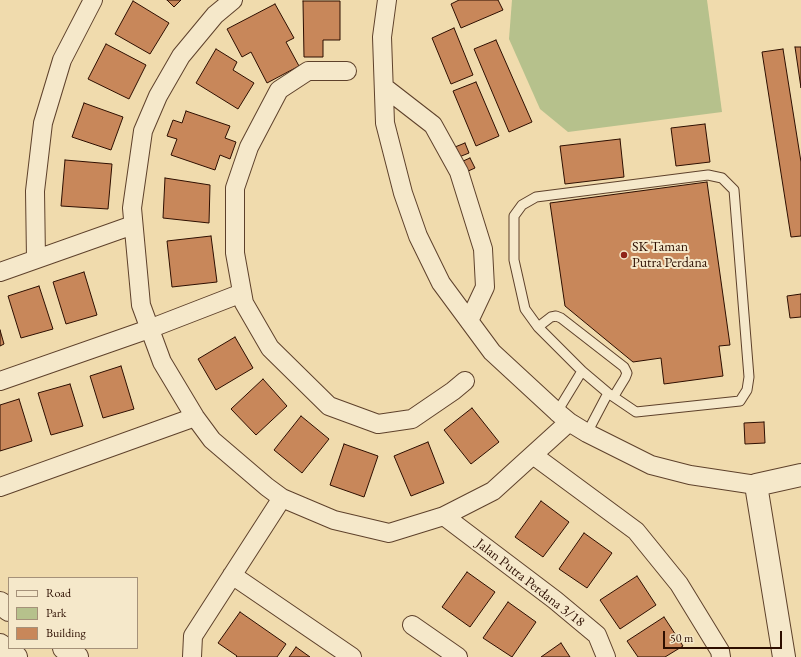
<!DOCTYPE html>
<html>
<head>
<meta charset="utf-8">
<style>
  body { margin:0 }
  #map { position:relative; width:801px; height:657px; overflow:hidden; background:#f0dbad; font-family:"EB Garamond",serif }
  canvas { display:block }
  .legend { position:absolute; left:8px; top:577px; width:130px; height:72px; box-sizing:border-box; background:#f5e8ca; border:1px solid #a59179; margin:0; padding:5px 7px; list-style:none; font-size:12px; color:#2d0e00 }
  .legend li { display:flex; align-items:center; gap:8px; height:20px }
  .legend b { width:20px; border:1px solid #a59179 }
  .scale { position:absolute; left:663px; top:631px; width:119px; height:18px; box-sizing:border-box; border:2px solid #2d0e00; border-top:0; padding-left:5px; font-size:12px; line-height:14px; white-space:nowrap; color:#2d0e00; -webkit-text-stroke:3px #f5e8ca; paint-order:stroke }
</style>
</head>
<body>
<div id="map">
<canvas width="801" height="657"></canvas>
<ul class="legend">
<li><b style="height:5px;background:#f5e8ca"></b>Road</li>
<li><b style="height:11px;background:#b6c18c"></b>Park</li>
<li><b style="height:11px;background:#c8875a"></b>Building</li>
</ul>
<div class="scale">50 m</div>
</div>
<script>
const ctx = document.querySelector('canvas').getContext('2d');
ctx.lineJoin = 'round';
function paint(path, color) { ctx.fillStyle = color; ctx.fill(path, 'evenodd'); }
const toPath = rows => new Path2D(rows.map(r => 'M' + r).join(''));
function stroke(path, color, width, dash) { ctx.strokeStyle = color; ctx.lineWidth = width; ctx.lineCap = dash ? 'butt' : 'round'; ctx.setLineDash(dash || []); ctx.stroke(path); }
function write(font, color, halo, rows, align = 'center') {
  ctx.font = font + ' "EB Garamond",serif'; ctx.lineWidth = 4; ctx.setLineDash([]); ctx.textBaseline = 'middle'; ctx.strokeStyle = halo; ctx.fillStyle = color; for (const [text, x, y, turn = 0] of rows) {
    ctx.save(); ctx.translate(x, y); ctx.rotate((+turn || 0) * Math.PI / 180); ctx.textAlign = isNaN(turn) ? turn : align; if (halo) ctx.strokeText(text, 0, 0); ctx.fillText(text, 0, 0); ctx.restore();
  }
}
const green = toPath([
  [512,0,707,0,722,112,568,132,540,109,509,39]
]);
const building = toPath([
  [167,0,181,0,174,7,167,0],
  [459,0,498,0,503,10,461,28,451,4,459,0],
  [133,1,169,23,150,54,115,34,133,1],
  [303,1,340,1,340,40,323,40,323,57,304,57,303,1],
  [275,4,294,38,286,42,299,66,267,83,251,52,242,57,227,29,275,4],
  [454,28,473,75,451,84,432,38,454,28],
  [496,40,532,122,509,132,474,49,496,40],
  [106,44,146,65,129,99,88,79,106,44],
  [795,47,801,47,801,88,795,47],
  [216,49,237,62,233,70,254,83,238,109,196,83,216,49],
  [783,49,801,162,801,236,791,237,762,52,783,49],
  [476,82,499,136,476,146,453,91,476,82],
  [84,103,123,117,111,150,72,137,84,103],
  [186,111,230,126,225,138,236,142,230,159,220,155,215,170,171,155,177,139,167,136,173,120,182,123,186,111],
  [705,124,710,162,676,166,671,128,705,124],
  [620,139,624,177,565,184,560,146,620,139],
  [465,143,469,153,459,157,455,147,465,143],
  [470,158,475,168,466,172,461,162,470,158],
  [65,160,112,164,108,209,61,206,65,160],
  [165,178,210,185,209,223,163,218,165,178],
  [707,182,730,345,719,346,723,376,664,384,661,358,633,362,565,306,550,203,707,182],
  [211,236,217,282,172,287,167,241,211,236],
  [84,272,97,315,66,324,53,282,84,272],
  [39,286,53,329,21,338,8,296,39,286],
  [801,294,801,317,790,318,787,296,801,294],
  [0,330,4,344,0,346,0,330],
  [235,337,253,368,216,390,198,359,235,337],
  [121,366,134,409,103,418,90,376,121,366],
  [263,379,287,406,256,435,231,409,263,379],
  [70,384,83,426,51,435,38,393,70,384],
  [19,399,32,441,0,451,0,405,19,399],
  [472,408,499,442,471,464,444,430,472,408],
  [301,416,329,439,302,473,274,450,301,416],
  [764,422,765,443,745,444,744,423,764,422],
  [428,442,444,483,411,496,394,456,428,442],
  [344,444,378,456,364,497,330,485,344,444],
  [541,501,569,522,543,557,515,537,541,501],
  [584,533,612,553,587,588,559,569,584,533],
  [467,572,495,592,470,627,442,607,467,572],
  [637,576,656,605,620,629,600,600,637,576],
  [508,602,536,622,512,657,483,638,508,602],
  [240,612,286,644,277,657,236,657,237,656,218,643,240,612],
  [664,617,683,646,665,657,638,657,627,641,664,617],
  [561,643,570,657,541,657,561,643],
  [296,647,310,657,289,657,296,647]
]);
const service = toPath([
  [708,175,722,178,734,190,749,377,747,390,740,401,636,412,608,393,582,371,538,327,525,309,514,260,514,216,522,205,536,197,708,175],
  [538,327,551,317,556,316,561,318,624,367,627,373,625,378,614,396],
  [557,412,582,371],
  [587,433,608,393]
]);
const minor = toPath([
  [233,0,215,15,181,56,158,96,143,131,132,208,141,305,162,362,195,417,212,440,267,487,282,498,334,520,389,533,444,516,493,491,569,422],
  [387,0,382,37,385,123,403,193,418,236,441,283,492,352,557,412,569,422,587,433,651,465,690,475,756,485],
  [347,71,308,71,279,90,249,147,235,188,235,253,244,303,270,348,329,406,378,424,412,419,453,391,465,381],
  [384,87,433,125,459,172,483,249,485,287,469,321],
  [36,259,35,191,43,123,62,60,93,0],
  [0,272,133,225],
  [0,381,149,329,242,293],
  [533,455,636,531,679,584,720,651,721,657],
  [0,487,195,417],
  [444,516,555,600,597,635,606,657],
  [232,575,352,657],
  [412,625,458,657],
  [192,657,193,636,282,498]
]);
const tertiary = toPath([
  [0,603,9,610],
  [0,645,16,657],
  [64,648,77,657],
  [784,657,756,485,801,475]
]);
const markers = [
  [624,255,4,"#8f2418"]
];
const poiNames = [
  ["SK Taman",632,247],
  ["Putra Perdana",632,263]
];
const streetNames = [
  ["Jalan Putra Perdana 3/18",530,583,38]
];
paint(green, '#b6c18c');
paint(building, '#c8875a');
stroke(building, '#2d0e00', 1);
stroke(service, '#5e412b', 11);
stroke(minor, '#5e412b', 20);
stroke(tertiary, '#5e412b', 24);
stroke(service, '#f5e8ca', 9);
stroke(minor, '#f5e8ca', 18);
stroke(tertiary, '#f5e8ca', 22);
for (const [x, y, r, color] of markers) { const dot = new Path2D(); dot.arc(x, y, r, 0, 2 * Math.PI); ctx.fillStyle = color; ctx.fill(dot); stroke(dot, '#f5e8ca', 1.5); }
write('14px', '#2d0e00', '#f5e8ca', poiNames, 'left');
write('14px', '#2d0e00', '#f5e8ca', streetNames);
</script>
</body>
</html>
